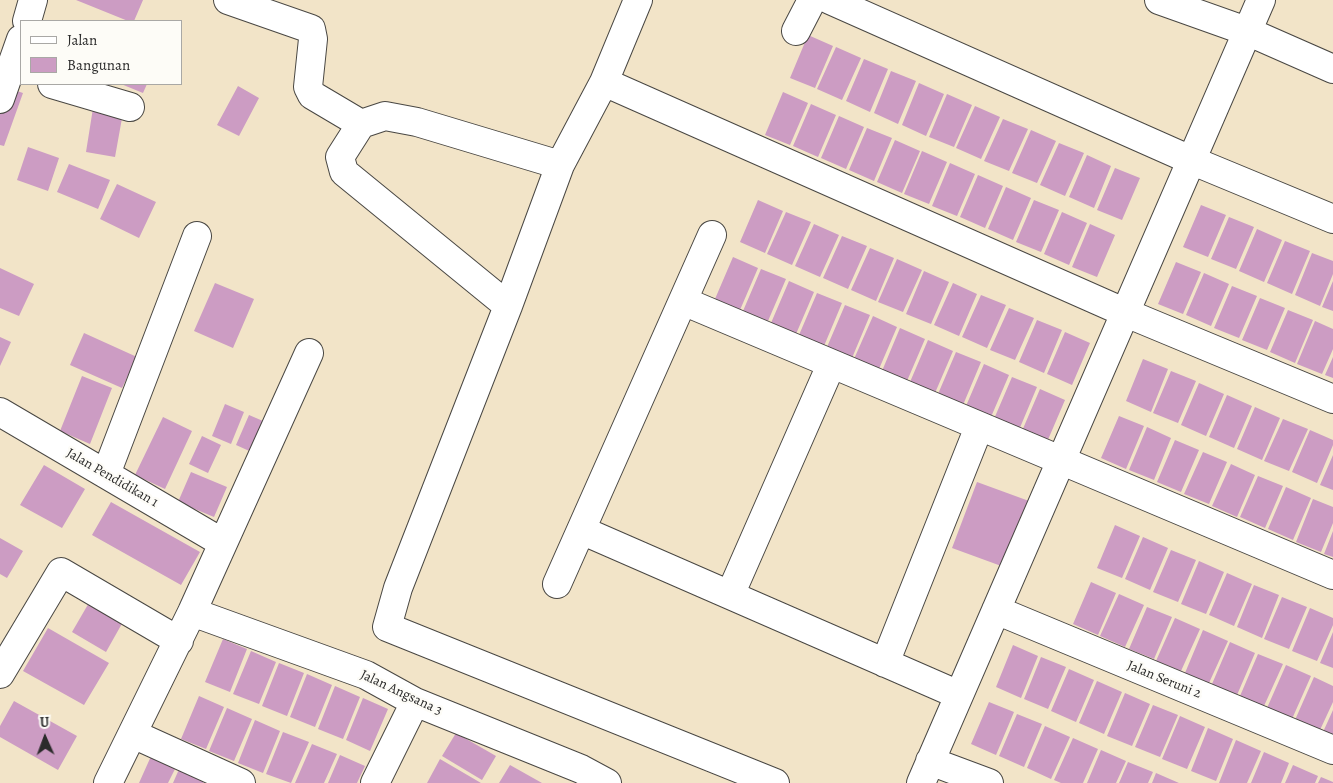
<!DOCTYPE html>
<html>
<head>
<meta charset="utf-8">
<style>
  body { margin:0 }
  #map { position:relative; width:1333px; height:783px; overflow:hidden; background:#f2e4c8; font-family:Alegreya,serif }
  canvas { display:block }
  .legend { position:absolute; left:20px; top:20px; width:162px; height:65px; box-sizing:border-box; background:#fdfcf7; border:1px solid #a9a8a5; margin:0; padding:6px 9px; list-style:none; font-size:15px; color:#2b2b2b }
  .legend li { display:flex; align-items:center; gap:10px; height:25px }
  .legend b { width:25px; border:1px solid #a9a8a5 }
  .north { position:absolute; left:20px; top:713px; width:50px; height:50px; -webkit-text-stroke:4px #fdfcf7; paint-order:stroke; rotate:358deg; font-size:14px; font-weight:700; line-height:20px; text-align:center; color:#2b2b2b }
  .north::after { content:''; display:block; margin:auto; width:18px; height:22px; background:#2b2b2b; clip-path:polygon(50% 0,100% 100%,50% 72%,0 100%) }
</style>
</head>
<body>
<div id="map">
<canvas width="1333" height="783"></canvas>
<ul class="legend">
<li><b style="height:6px;background:#fff"></b>Jalan</li>
<li><b style="height:14px;background:#cc9cc3"></b>Bangunan</li>
</ul>
<div class="north">U</div>
</div>
<script>
const ctx = document.querySelector('canvas').getContext('2d');
ctx.lineJoin = 'round';
function paint(path, color) { ctx.fillStyle = color; ctx.fill(path, 'evenodd'); }
const toPath = rows => new Path2D(rows.map(r => 'M' + r).join(''));
function stroke(path, color, width, dash) { ctx.strokeStyle = color; ctx.lineWidth = width; ctx.lineCap = dash ? 'butt' : 'round'; ctx.setLineDash(dash || []); ctx.stroke(path); }
function write(font, color, halo, rows, align = 'center') {
  ctx.font = font + ' Alegreya,serif'; ctx.lineWidth = 4.5; ctx.setLineDash([]); ctx.textBaseline = 'middle'; ctx.strokeStyle = halo; ctx.fillStyle = color; for (const [text, x, y, turn = 0] of rows) {
    ctx.save(); ctx.translate(x, y); ctx.rotate((+turn || 0) * Math.PI / 180); ctx.textAlign = isNaN(turn) ? turn : align; if (halo) ctx.strokeText(text, 0, 0); ctx.fillText(text, 0, 0); ctx.restore();
  }
}
const building = toPath([
  [76,0,143,0,134,21,128,21],
  [808,35,833,46,815,88,790,78],
  [836,47,861,58,842,100,817,89],
  [864,59,888,69,870,112,846,101],
  [891,71,916,81,898,124,874,113],
  [919,83,944,94,926,136,902,125],
  [121,84,147,84,143,93],
  [238,86,259,98,239,136,217,125],
  [5,87,23,93,4,146,0,145,0,102],
  [783,92,808,103,790,145,765,135],
  [947,94,972,105,954,147,929,137],
  [94,102,124,107,115,157,86,152],
  [811,104,836,115,818,157,793,146],
  [975,106,1000,117,981,159,956,148],
  [839,116,864,127,846,169,821,158],
  [1003,119,1028,129,1009,171,984,161],
  [867,128,892,138,874,181,849,170],
  [1031,130,1056,141,1037,183,1012,173],
  [895,140,920,151,902,193,877,182],
  [1059,143,1084,153,1065,196,1040,185],
  [28,147,59,158,48,191,17,180],
  [922,151,947,162,929,204,904,194],
  [1087,155,1111,166,1094,208,1069,197],
  [950,163,975,174,957,216,932,206],
  [69,164,110,180,98,209,57,192],
  [1115,168,1140,178,1122,220,1097,210],
  [978,175,1003,186,985,228,960,217],
  [117,184,156,202,139,238,100,219],
  [1006,187,1031,198,1013,240,988,229],
  [758,200,783,211,765,253,740,242],
  [1034,200,1059,210,1041,252,1016,242],
  [1201,205,1226,215,1208,257,1183,247],
  [786,212,811,222,792,265,767,254],
  [1062,212,1087,223,1069,265,1044,254],
  [1229,217,1254,227,1236,269,1211,259],
  [814,224,839,235,820,277,795,266],
  [1090,224,1115,235,1097,277,1072,267],
  [1257,229,1282,240,1264,282,1239,271],
  [842,236,867,246,848,289,823,278],
  [1285,241,1310,251,1292,294,1267,283],
  [870,248,894,258,876,301,851,290],
  [1312,253,1333,261,1333,274,1320,306,1295,295],
  [733,257,758,268,740,310,715,299],
  [897,259,922,270,903,312,878,302],
  [1176,262,1201,272,1183,314,1158,304],
  [0,268,34,284,19,316,0,308],
  [761,269,786,279,768,321,743,311],
  [924,271,949,282,931,324,906,314],
  [1204,273,1229,284,1211,326,1186,315],
  [789,281,814,292,796,334,771,323],
  [1333,281,1333,311,1322,307],
  [215,283,254,299,233,348,194,331],
  [953,283,977,294,959,336,934,325],
  [1232,286,1257,296,1239,338,1214,328],
  [817,293,842,303,824,346,799,335],
  [981,295,1006,305,987,348,962,337],
  [1260,298,1285,308,1267,350,1242,340],
  [845,305,870,315,852,358,827,347],
  [1009,308,1034,318,1015,360,990,350],
  [1288,310,1313,320,1295,363,1270,352],
  [873,316,897,327,879,369,854,359],
  [1037,320,1062,330,1044,373,1019,362],
  [1315,321,1333,329,1333,349,1322,374,1297,364],
  [900,328,925,339,907,381,882,371],
  [1065,332,1090,343,1072,385,1047,374],
  [84,333,137,357,122,388,70,365],
  [0,337,11,342,0,366],
  [928,340,953,351,935,393,910,382],
  [956,352,981,362,963,405,938,394],
  [1333,357,1333,378,1325,375],
  [1143,359,1168,369,1151,412,1126,401],
  [984,364,1009,375,991,417,966,406],
  [1171,371,1196,381,1178,423,1153,413],
  [82,376,112,388,90,444,60,431],
  [1012,377,1037,387,1019,430,994,419],
  [1199,383,1224,394,1206,436,1181,425],
  [1040,389,1065,400,1047,442,1022,431],
  [1227,395,1252,406,1234,448,1209,437],
  [225,404,244,412,231,444,212,436],
  [1255,407,1280,418,1262,460,1237,449],
  [249,415,270,424,256,454,236,445],
  [1119,416,1144,426,1126,469,1101,458],
  [163,417,192,431,165,489,135,475],
  [1283,419,1308,429,1289,471,1264,461],
  [1147,427,1171,438,1154,480,1129,470],
  [1310,430,1333,440,1333,445,1317,483,1292,472],
  [202,436,221,445,208,473,189,464],
  [1175,440,1199,450,1181,492,1157,482],
  [1203,452,1227,462,1209,504,1184,494],
  [1333,455,1333,490,1320,485],
  [1231,464,1255,475,1237,517,1212,506],
  [44,465,85,489,62,528,20,505],
  [191,472,227,487,214,517,178,502],
  [1258,476,1283,486,1265,528,1240,517],
  [977,482,1029,501,1004,567,952,548],
  [1286,487,1311,498,1293,540,1268,529],
  [1313,499,1333,507,1333,523,1321,552,1296,542],
  [111,502,200,552,181,585,92,535],
  [1115,525,1140,536,1122,578,1097,568],
  [1333,531,1333,557,1324,554],
  [1143,537,1168,548,1150,590,1125,579],
  [0,538,23,551,7,578,0,574],
  [1171,550,1196,560,1178,602,1153,592],
  [1199,561,1224,572,1206,614,1181,604],
  [1227,573,1252,584,1234,626,1209,615],
  [1091,582,1116,593,1098,635,1073,624],
  [1254,585,1279,595,1262,638,1237,627],
  [1119,594,1144,605,1125,647,1100,636],
  [1282,597,1307,607,1289,649,1264,639],
  [90,601,124,620,106,652,72,632],
  [1147,607,1172,617,1154,659,1129,649],
  [1310,608,1333,618,1333,625,1317,661,1292,651],
  [1175,618,1200,629,1181,671,1156,661],
  [48,628,109,663,84,705,23,671],
  [1203,630,1228,641,1209,683,1185,673],
  [1333,632,1333,668,1320,663],
  [223,639,247,649,230,692,205,682],
  [1230,642,1255,653,1237,695,1212,684],
  [1013,645,1038,656,1021,698,996,687],
  [251,651,276,662,259,704,233,694],
  [1258,654,1283,664,1264,706,1240,696],
  [1041,657,1066,667,1048,709,1024,699],
  [279,663,304,673,287,716,262,706],
  [1286,665,1311,676,1292,719,1267,708],
  [1069,669,1094,680,1076,722,1051,711],
  [307,674,332,685,315,727,290,717],
  [1314,677,1333,686,1333,702,1320,730,1295,720],
  [1097,681,1122,692,1104,734,1079,723],
  [335,686,360,697,343,739,318,729],
  [1125,693,1150,704,1132,746,1107,736],
  [199,696,224,707,206,749,181,739],
  [363,698,388,709,370,751,346,740],
  [14,701,77,736,58,770,0,737,0,726],
  [989,702,1014,712,996,755,971,744],
  [1153,705,1178,715,1160,757,1135,747],
  [227,708,252,719,234,761,209,751],
  [1333,710,1333,736,1323,732],
  [1017,714,1042,724,1024,767,999,756],
  [1180,716,1205,727,1187,769,1162,759],
  [255,720,280,731,263,773,238,763],
  [1045,726,1070,737,1051,779,1027,768],
  [1208,728,1233,739,1216,781,1191,771],
  [283,732,309,742,291,783,266,774],
  [456,733,496,756,482,780,442,756],
  [1073,738,1098,749,1083,783,1061,783,1054,780],
  [1236,740,1261,751,1247,783,1219,783],
  [312,744,337,754,324,783,295,783],
  [1101,750,1126,761,1116,783,1087,783],
  [1264,752,1289,763,1281,783,1251,783],
  [152,754,177,765,168,783,139,783],
  [340,755,365,766,357,783,328,783],
  [440,759,481,783,427,783],
  [1128,762,1153,772,1148,783,1119,783],
  [510,765,542,783,499,783],
  [1293,765,1318,776,1315,783,1285,783],
  [180,767,205,778,203,783,173,783],
  [1156,773,1179,783,1152,783],
  [1321,777,1333,782,1333,783,1318,783]
]);
const minor = toPath([
  [228,0,311,29,313,39,308,87,312,95,361,124],
  [638,0,604,82,560,165,508,306,398,588,387,627,775,783],
  [830,0,1193,161,1333,219],
  [1159,0,1249,32,1333,69],
  [796,31,812,0],
  [604,82,1126,313,1333,399],
  [52,84,130,107],
  [683,301,1333,575],
  [508,306,344,172,340,157,361,124,385,116,417,122,560,165],
  [0,412,223,543],
  [106,474,197,236],
  [581,530,959,695],
  [557,584,712,235],
  [730,595,831,365],
  [996,610,1333,750],
  [192,612,366,675,415,702,581,769,607,783],
  [885,663,979,427],
  [0,674,61,572,179,641],
  [133,734,241,783],
  [930,761,989,783],
  [108,783,192,612,309,353],
  [375,783,415,702],
  [921,783,1261,0]
]);
const tertiary = toPath([
  [27,21,33,0],
  [0,99,21,39]
]);
const streetNames = [
  ["Jalan Pendidikan 1",112,478,30],
  ["Jalan Seruni 2",1164,680,22],
  ["Jalan Angsana 3",401,693,25]
];
paint(building, '#cc9cc3');
stroke(minor, '#494743', 30);
stroke(tertiary, '#494743', 30);
stroke(minor, '#fff', 28);
stroke(tertiary, '#fff', 28);
write('14px', '#2b2b2b', '#fdfcf7', streetNames);
</script>
</body>
</html>
